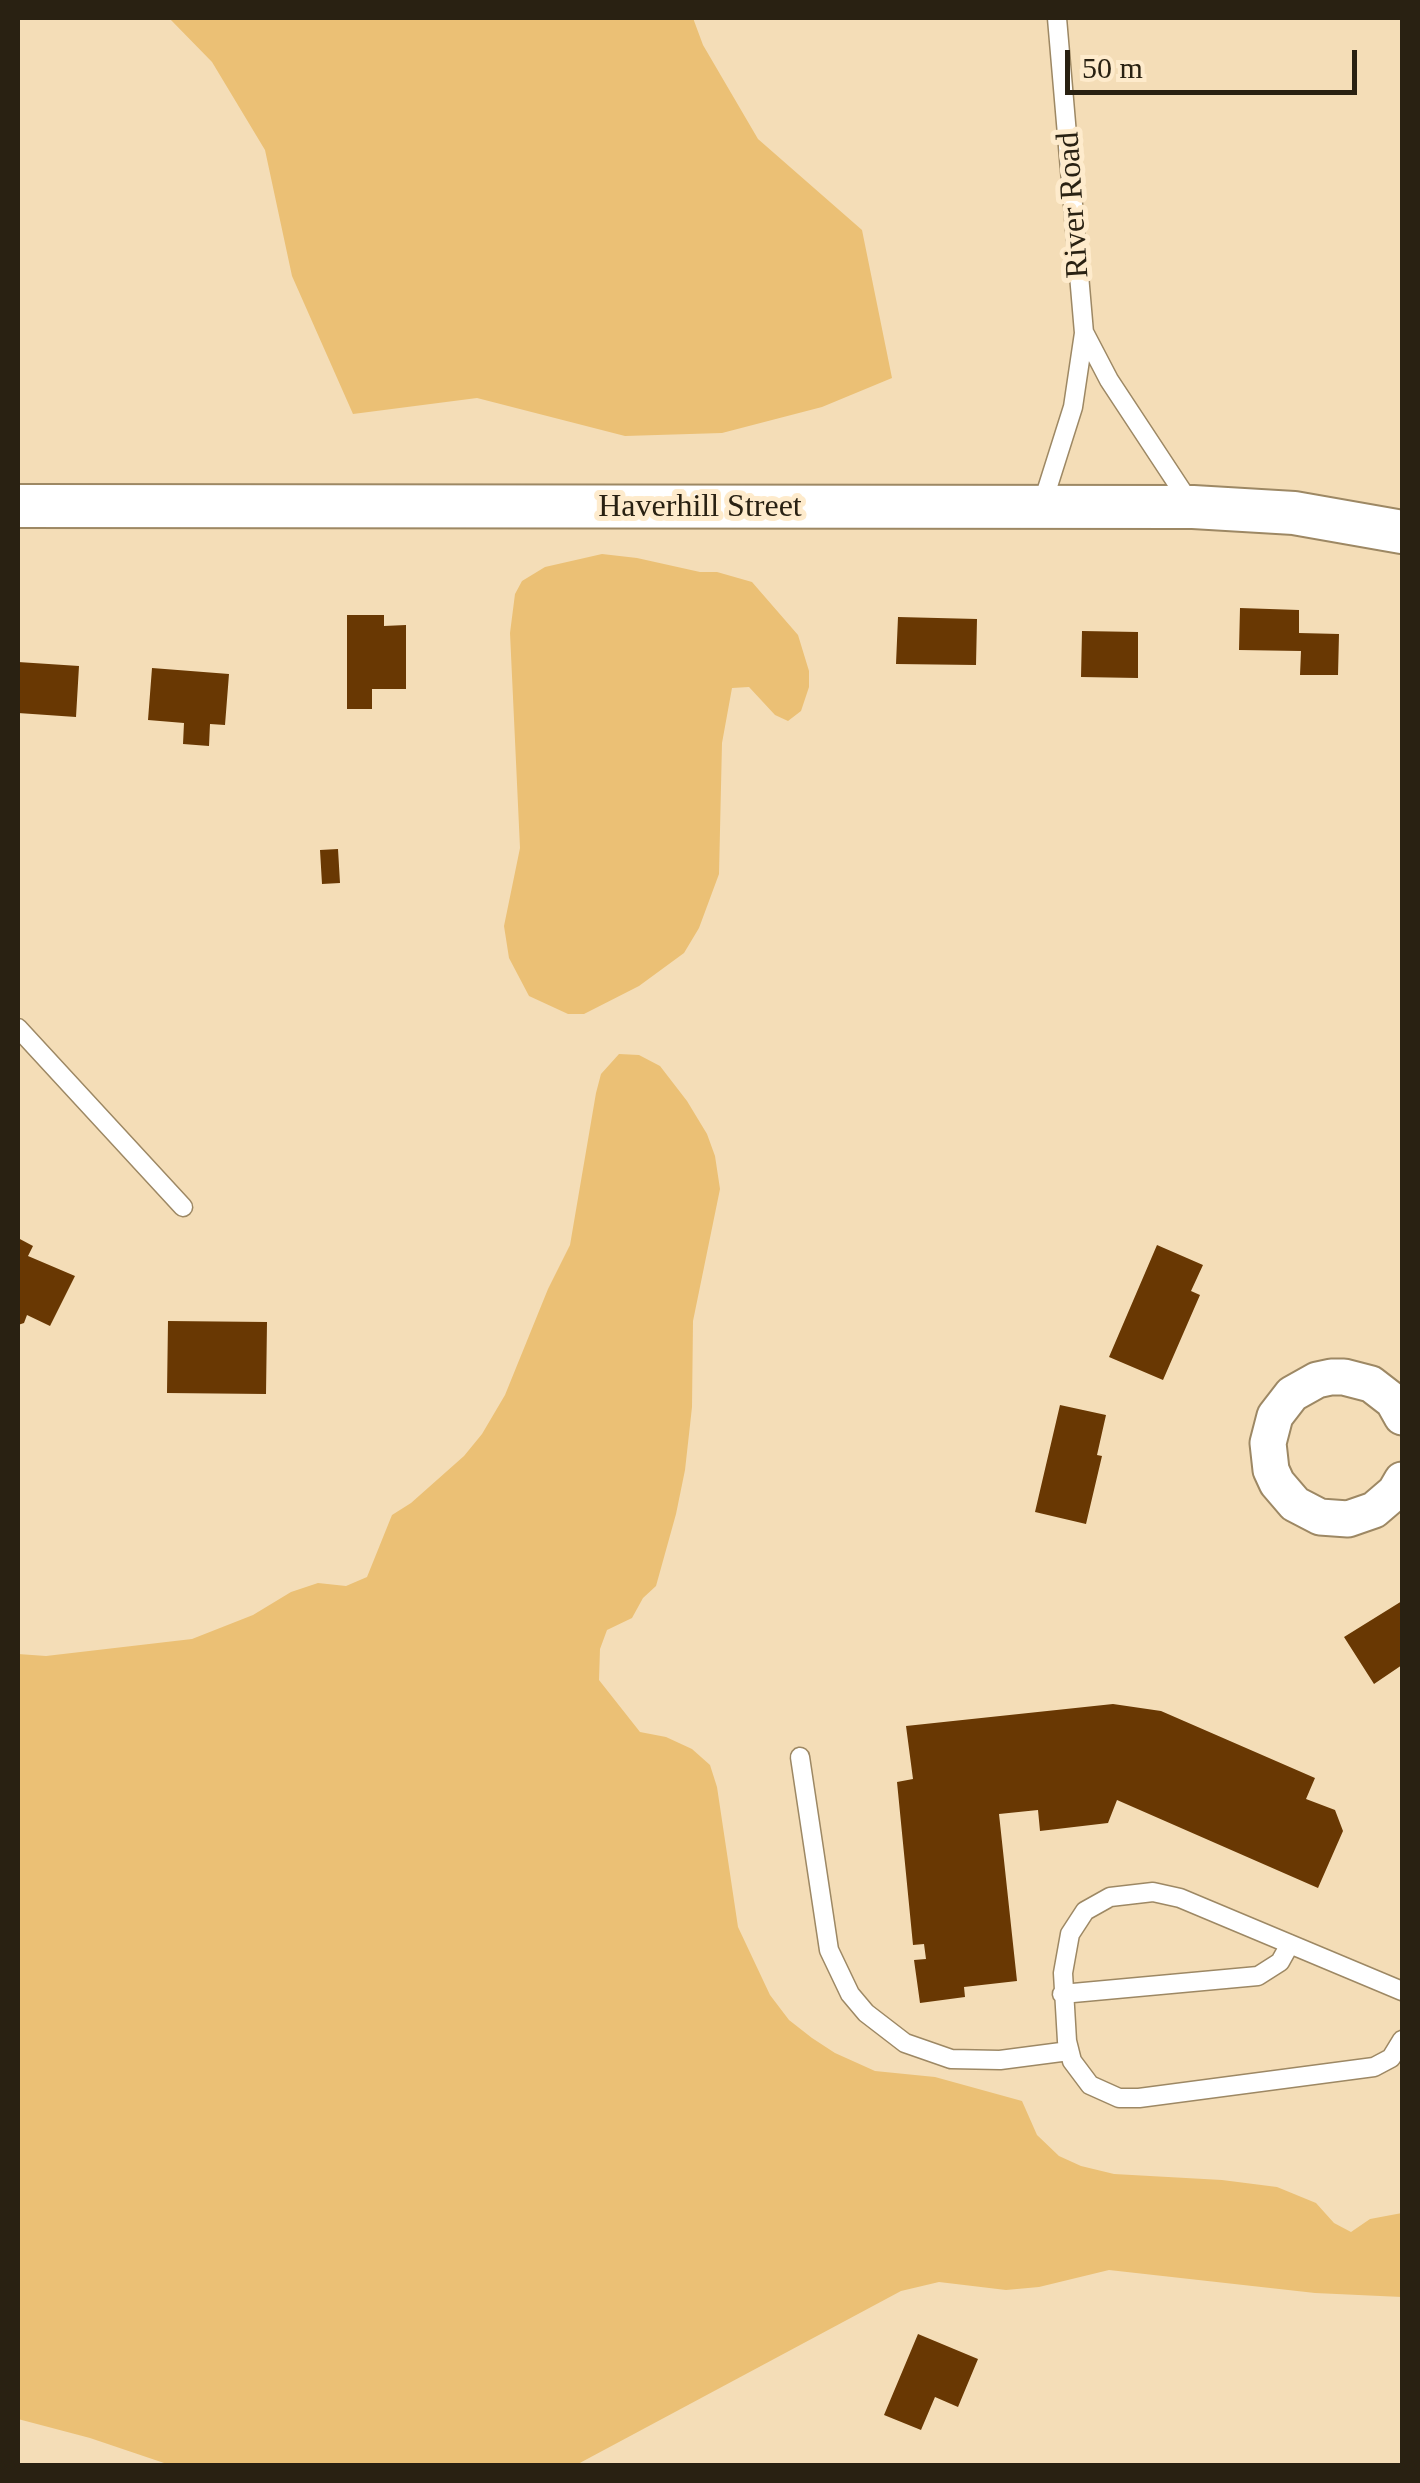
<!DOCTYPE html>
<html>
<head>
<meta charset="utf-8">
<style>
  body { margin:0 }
  #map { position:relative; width:1420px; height:2483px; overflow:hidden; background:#f4ddb7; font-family:"Times New Roman",serif }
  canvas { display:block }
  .frame { position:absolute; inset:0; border:20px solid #292112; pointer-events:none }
  .scale { position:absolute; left:1065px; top:50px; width:292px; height:45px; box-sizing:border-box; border:5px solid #292112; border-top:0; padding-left:12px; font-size:30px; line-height:35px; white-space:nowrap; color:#292112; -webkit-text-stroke:8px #feebcc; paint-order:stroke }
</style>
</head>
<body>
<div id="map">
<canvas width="1420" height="2483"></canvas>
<div class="frame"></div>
<div class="scale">50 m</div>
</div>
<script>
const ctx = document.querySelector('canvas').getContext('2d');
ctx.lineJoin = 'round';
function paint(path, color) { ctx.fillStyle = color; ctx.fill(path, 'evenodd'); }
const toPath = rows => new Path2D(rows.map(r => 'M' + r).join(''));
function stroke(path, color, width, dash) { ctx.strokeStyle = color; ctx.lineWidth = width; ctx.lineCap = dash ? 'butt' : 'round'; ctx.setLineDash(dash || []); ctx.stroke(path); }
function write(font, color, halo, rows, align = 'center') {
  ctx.font = font + ' "Times New Roman",serif'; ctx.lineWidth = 10; ctx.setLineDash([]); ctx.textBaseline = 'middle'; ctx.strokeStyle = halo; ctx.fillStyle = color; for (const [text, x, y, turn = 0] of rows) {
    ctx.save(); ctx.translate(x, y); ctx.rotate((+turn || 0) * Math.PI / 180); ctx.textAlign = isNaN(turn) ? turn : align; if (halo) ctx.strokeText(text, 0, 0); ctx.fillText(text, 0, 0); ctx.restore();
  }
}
const green = toPath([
  [169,18,693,18,703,45,758,139,862,230,892,378,822,407,722,433,625,436,477,398,353,414,292,276,265,150,212,62],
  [602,554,637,558,700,572,717,572,752,582,798,635,809,671,809,687,801,711,788,721,775,715,749,687,732,688,722,743,719,874,699,928,684,953,639,986,584,1014,568,1014,529,996,509,958,504,926,520,848,510,633,515,594,522,581,545,567],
  [619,1054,639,1055,660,1066,687,1101,707,1134,715,1156,720,1189,693,1321,692,1407,685,1470,676,1514,656,1586,643,1598,632,1618,607,1630,600,1649,599,1680,640,1732,666,1737,692,1749,710,1765,717,1787,738,1927,770,1995,789,2020,812,2038,835,2053,875,2071,935,2077,1022,2101,1037,2135,1059,2156,1081,2166,1114,2174,1222,2180,1277,2187,1316,2203,1334,2223,1351,2232,1370,2219,1402,2213,1402,2297,1315,2293,1109,2270,1039,2287,1006,2290,939,2282,901,2291,576,2465,170,2465,90,2438,18,2419,18,1654,46,1656,192,1639,253,1615,291,1592,318,1583,346,1586,367,1577,392,1515,411,1503,464,1456,482,1434,505,1395,548,1289,570,1245,596,1093,601,1074]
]);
const building = toPath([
  [1240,608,1299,610,1299,633,1339,634,1338,675,1300,675,1301,651,1239,650],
  [347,615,384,615,384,626,406,625,406,689,372,689,372,709,347,709],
  [898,617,977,619,976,665,896,664],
  [1082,631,1138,632,1138,678,1081,677],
  [18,662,79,666,76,717,18,713],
  [152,668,229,674,225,725,210,724,209,746,183,744,184,723,148,720],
  [338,849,340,883,322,884,320,850],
  [18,1238,33,1246,28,1256,75,1276,50,1326,27,1315,24,1323,18,1325],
  [1157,1245,1203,1265,1191,1291,1200,1295,1163,1380,1109,1357],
  [168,1321,267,1322,266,1394,167,1393],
  [1060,1405,1106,1415,1097,1455,1102,1456,1086,1524,1035,1512],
  [1402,1601,1402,1665,1374,1684,1344,1637],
  [1113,1704,1161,1711,1315,1778,1306,1799,1335,1810,1343,1831,1318,1888,1117,1800,1108,1823,1040,1831,1038,1810,999,1814,1017,1981,964,1987,965,1997,920,2003,914,1960,926,1959,924,1944,913,1945,897,1782,913,1779,906,1726],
  [918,2334,978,2359,958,2407,935,2397,921,2430,884,2415]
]);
const service = toPath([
  [1085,334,1109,380,1190,503],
  [1042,505,1073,407,1084,333,1057,18],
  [18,1028,183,1207],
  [800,1757,829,1950,850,1994,866,2013,905,2043,951,2059,1000,2060,1069,2051],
  [1402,1991,1180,1898,1153,1892,1110,1897,1085,1911,1070,1934,1063,1973,1067,2041,1072,2061,1090,2085,1119,2098,1139,2098,1374,2067,1391,2058,1402,2040],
  [1062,1994,1258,1976,1280,1962,1290,1944]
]);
const minor = toPath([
  [1402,1417,1393,1401,1371,1384,1344,1377,1331,1377,1317,1380,1292,1394,1275,1416,1268,1443,1271,1470,1277,1483,1295,1504,1320,1517,1348,1519,1374,1510,1395,1492,1402,1480]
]);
const tertiary = toPath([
  [18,506,1193,507,1294,513,1402,532]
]);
const streetNames = [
  ["River Road",1074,205,-94],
  ["Haverhill Street",700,508]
];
paint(green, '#ebc075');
paint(building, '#693803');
stroke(service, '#9d8864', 21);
stroke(minor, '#9d8864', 39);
stroke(tertiary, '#9d8864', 46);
stroke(service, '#fff', 18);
stroke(minor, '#fff', 35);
stroke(tertiary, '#fff', 42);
write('32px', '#292112', '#feebcc', streetNames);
</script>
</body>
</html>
